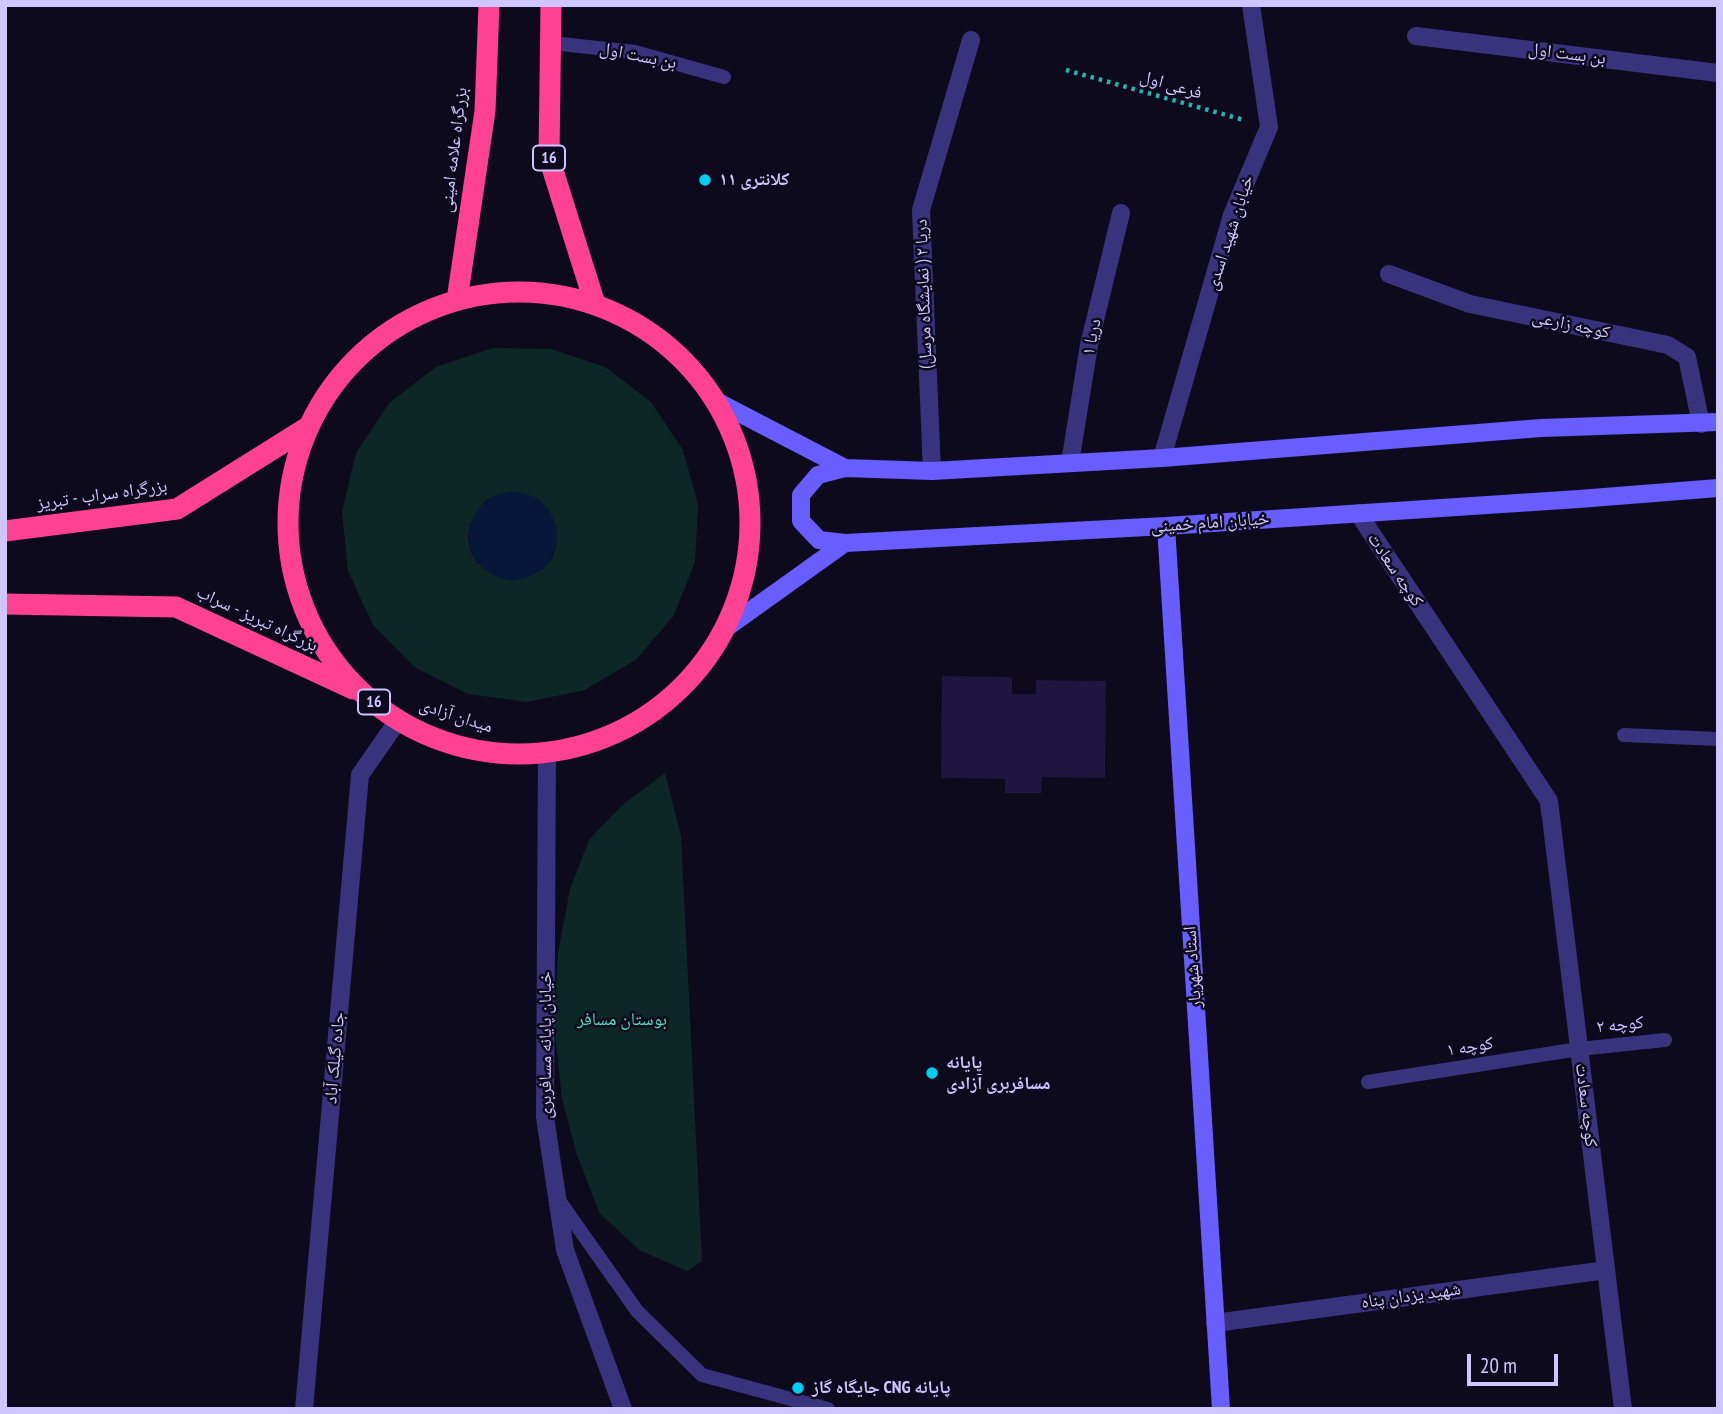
<!DOCTYPE html>
<html>
<head>
<meta charset="utf-8">
<style>
  body { margin:0 }
  #map { position:relative; width:1723px; height:1414px; overflow:hidden; background:#0e0a1d; font-family:"PT Sans Narrow",sans-serif }
  canvas { display:block }
  .frame { position:absolute; inset:0; border:7px solid #cfc6ff; pointer-events:none }
  .scale { position:absolute; left:1467px; top:1354px; width:91px; height:32px; box-sizing:border-box; border:4px solid #cfc6ff; border-top:0; padding-left:9px; font-size:21px; line-height:24px; white-space:nowrap; color:#cfc6ff; -webkit-text-stroke:5px #0e0a1d; paint-order:stroke }
</style>
</head>
<body>
<div id="map">
<canvas width="1723" height="1414"></canvas>
<div class="frame"></div>
<div class="scale">20 m</div>
</div>
<script>
const ctx = document.querySelector('canvas').getContext('2d');
ctx.lineJoin = 'round';
function paint(path, color) { ctx.fillStyle = color; ctx.fill(path, 'evenodd'); }
const toPath = rows => new Path2D(rows.map(r => 'M' + r).join(''));
function stroke(path, color, width, dash) { ctx.strokeStyle = color; ctx.lineWidth = width; ctx.lineCap = dash ? 'butt' : 'round'; ctx.setLineDash(dash || []); ctx.stroke(path); }
function write(font, color, halo, rows, align = 'center') {
  ctx.font = font + ' "PT Sans Narrow","Noto Naskh Arabic",sans-serif'; ctx.lineWidth = 5; ctx.setLineDash([]); ctx.textBaseline = 'middle'; ctx.strokeStyle = halo; ctx.fillStyle = color; for (const [text, x, y, turn = 0] of rows) {
    ctx.save(); ctx.translate(x, y); ctx.rotate((+turn || 0) * Math.PI / 180); ctx.textAlign = isNaN(turn) ? turn : align; if (halo) ctx.strokeText(text, 0, 0); ctx.fillText(text, 0, 0); ctx.restore();
  }
}
const green = toPath([
  [493,348,551,349,605,367,651,402,683,450,698,505,695,562,674,615,637,659,585,690,527,702,468,694,414,667,373,625,348,571,342,511,356,453,389,403,436,367],
  [513,492,557,542,553,557,543,569,478,564,471,552,468,538,470,524,486,500,499,494],
  [665,773,681,836,702,1261,687,1271,641,1251,600,1214,577,1155,562,1099,554,1024,558,953,570,889,589,840,621,806]
]);
const water = toPath([
  '469 536a44 44 0 1 1 88 0a44 44 0 1 1-88 0Z'
]);
const building = toPath([
  [942,676,1012,677,1012,694,1036,694,1036,680,1106,681,1105,778,1042,777,1041,793,1005,793,1005,779,941,778]
]);
const path = toPath([
  [1066,70,1244,120]
]);
const lane = toPath([
  [551,43,635,52,724,77],
  [1624,735,1718,739],
  [1368,1082,1579,1049,1665,1040],
  [558,1199,637,1311,702,1375,828,1409]
]);
const street = toPath([
  [1416,36,1718,73],
  [1389,274,1470,304,1668,345,1687,357,1701,424],
  [1162,458,1232,215,1269,127,1251,5],
  [1070,463,1089,345,1121,213],
  [932,471,921,210,971,40],
  [1358,513,1549,801,1550,813],
  [547,754,545,1117,565,1250,623,1409],
  [1549,801,1623,1409],
  [1215,1323,1606,1270],
  [304,1409,360,775,399,719]
]);
const secondary = toPath([
  [718,402,845,468,932,471,1162,458,1541,428,1718,422],
  [1166,526,1221,1409],
  [845,543,819,540,801,521,801,495,818,475,845,468],
  [729,626,845,543,1166,526,1579,499,1718,488]
]);
const highway = toPath([
  [551,5,549,158,595,304],
  '288 523a231 231 0 1 1 462 0a231 231 0 1 1-462 0Z',
  [457,300,485,111,489,5],
  [5,531,177,509,308,427],
  [5,604,176,607,353,689]
]);
const markers = [
  [705,180,7,"#00cff1"],
  [932,1073,7,"#00cff1"],
  [798,1388,7,"#00cff1"]
];
const shields = [
  [549,158,32],
  [374,702,32]
];
const shieldNames = [
  ["16",549,158],
  ["16",374,702]
];
const streetNames = [
  ["بن بست اول",1567,54,7],
  ["بن بست اول",638,56,11],
  ["فرعی اول",1171,85,16],
  ["بزرگراه علامه امینی",454,150,-83],
  ["خیابان شهید اسدی",1230,233,-72],
  ["دریا ۲ ( نمایشگاه مرسل)",924,294,-92],
  ["کوچه زارعی",1571,325,12],
  ["دریا ۱",1092,337,-78],
  ["بزرگراه سراب - تبریز",102,495,-8],
  ["خیابان امام خمینی",1210,523,-4],
  ["کوچه سعادت",1395,570,56],
  ["بزرگراه تبریز - سراب",257,619,25],
  ["میدان آزادی",456,716,18],
  ["استاد شهریار",1193,967,-94],
  ["کوچه ۲",1620,1025,-6],
  ["خیابان پایانه مسافربری",546,1045,-90],
  ["کوچه ۱",1470,1047,-9],
  ["جاده گیلک آباد",335,1058,-85],
  ["کوچه سعادت",1586,1105,83],
  ["شهید یزدان پناه",1411,1296,-8]
];
const poiNames = [
  ["کلانتری ۱۱",719,180],
  ["پایانه",946,1063],
  ["مسافربری آزادی",946,1084],
  ["جایگاه گاز CNG پایانه",812,1388]
];
const parkNames = [
  ["بوستان مسافر",622,1020]
];
paint(green, '#0d2727');
paint(water, '#06173a');
paint(building, '#1f153e');
stroke(path, '#27b2b0', 4.5, [3.5, 5]);
stroke(lane, '#39337e', 14);
stroke(street, '#39337e', 18);
stroke(secondary, '#685dff', 18);
stroke(highway, '#ff4194', 21);
for (const [x, y, r, color] of markers) { const dot = new Path2D(); dot.arc(x, y, r, 0, 2 * Math.PI); ctx.fillStyle = color; ctx.fill(dot); stroke(dot, '#0e0a1d', 2.5); }
for (const [x, y, w] of shields) { const box = new Path2D(); box.roundRect(x - w / 2, y - 12.5, w, 25, 5); ctx.fillStyle = '#0e0a1d'; ctx.fill(box); stroke(box, '#cfc6ff', 2); }
write('bold 16px', '#cfc6ff', null, shieldNames);
write('18px', '#cfc6ff', '#0e0a1d', streetNames);
write('bold 18px', '#cfc6ff', '#0e0a1d', poiNames, 'left');
write('18px', '#4de4c4', '#0e0a1d', parkNames);
</script>
</body>
</html>
